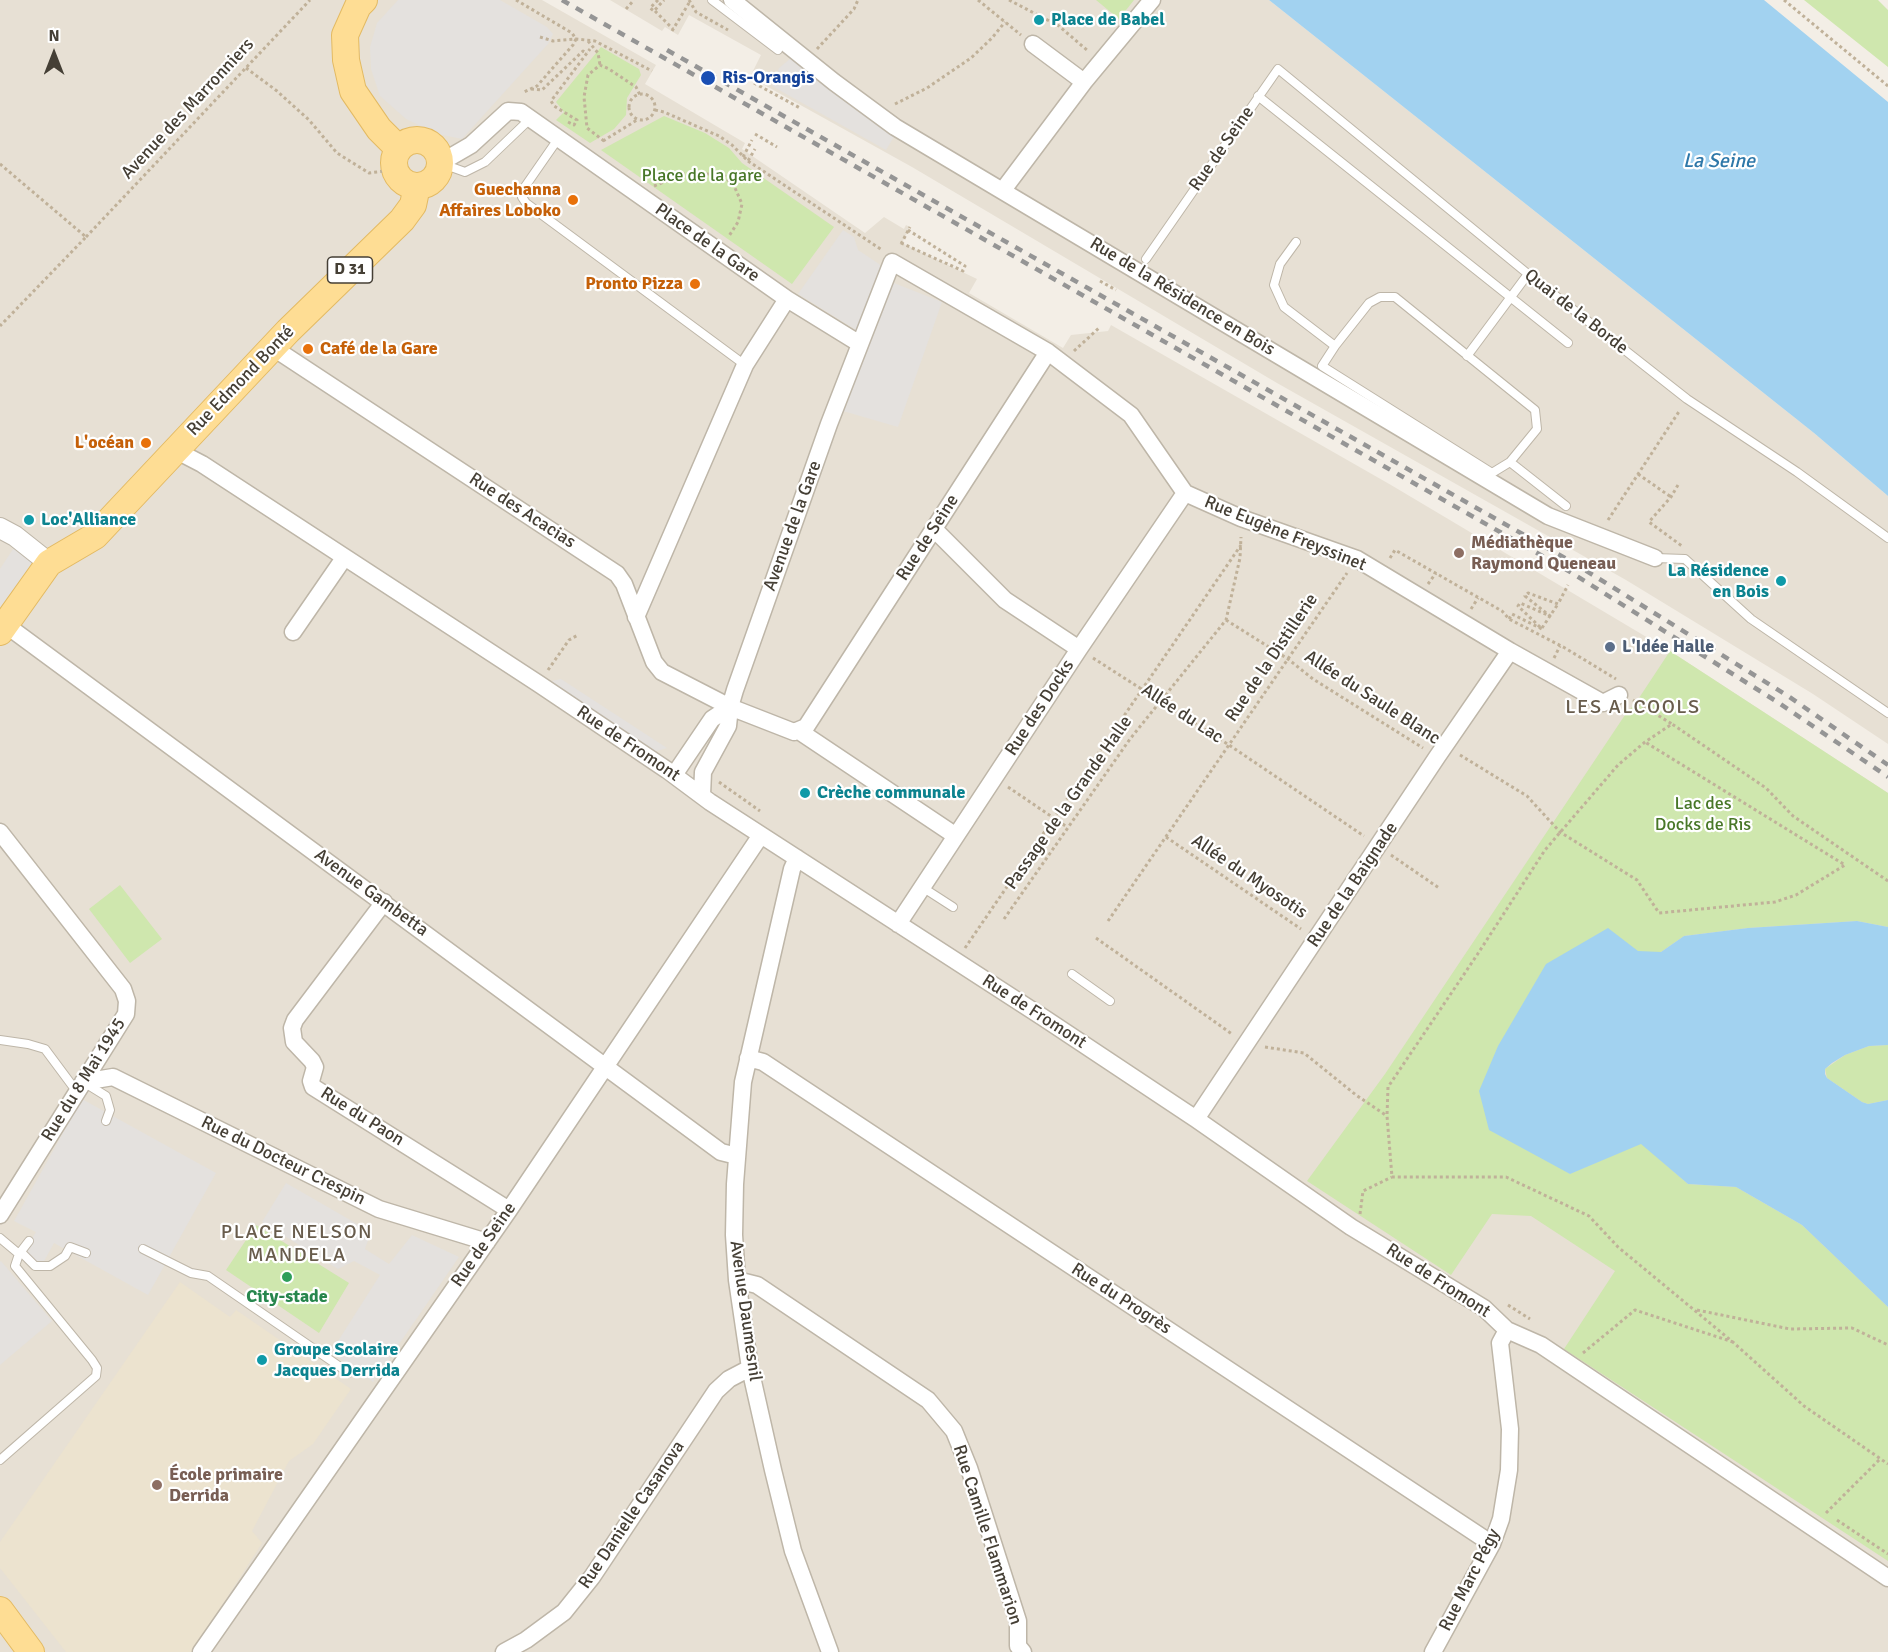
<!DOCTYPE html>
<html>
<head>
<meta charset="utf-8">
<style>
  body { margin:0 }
  #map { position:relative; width:1888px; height:1652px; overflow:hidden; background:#f3eee6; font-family:Signika,sans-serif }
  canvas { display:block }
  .north { position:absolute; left:24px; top:24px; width:60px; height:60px; -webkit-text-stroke:4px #fff; paint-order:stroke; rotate:0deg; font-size:16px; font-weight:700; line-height:24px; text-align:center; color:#453f35 }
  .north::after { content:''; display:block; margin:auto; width:21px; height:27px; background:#453f35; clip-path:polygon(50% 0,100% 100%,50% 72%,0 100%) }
</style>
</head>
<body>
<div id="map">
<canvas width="1888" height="1652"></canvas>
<div class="north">N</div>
</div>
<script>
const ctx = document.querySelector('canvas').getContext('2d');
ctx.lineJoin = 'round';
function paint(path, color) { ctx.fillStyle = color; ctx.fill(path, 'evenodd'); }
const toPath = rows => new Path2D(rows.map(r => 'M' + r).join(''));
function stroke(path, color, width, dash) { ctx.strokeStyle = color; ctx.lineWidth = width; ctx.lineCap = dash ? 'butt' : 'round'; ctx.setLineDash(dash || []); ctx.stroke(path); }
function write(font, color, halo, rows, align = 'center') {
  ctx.font = font + ' Signika,sans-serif'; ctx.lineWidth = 4.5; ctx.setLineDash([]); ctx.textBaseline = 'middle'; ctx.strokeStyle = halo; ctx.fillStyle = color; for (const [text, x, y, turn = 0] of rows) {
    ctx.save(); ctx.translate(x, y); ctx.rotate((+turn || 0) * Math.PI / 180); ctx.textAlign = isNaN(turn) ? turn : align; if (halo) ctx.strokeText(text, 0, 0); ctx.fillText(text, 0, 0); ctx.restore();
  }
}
const residential = toPath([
  [0,0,542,0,656,65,645,84,745,143,742,149,865,233,884,217,904,229,906,225,910,227,902,243,977,279,969,293,1063,348,1071,335,1108,331,1111,325,1391,485,1670,651,1888,793,1888,1652,0,1652],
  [610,0,1269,0,1814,433,1888,496,1888,744,1813,694,1626,580,1277,383,912,167,750,77,761,55,689,15,678,35,665,27,662,31]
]);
const education = toPath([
  [180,1282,230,1317,236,1310,351,1389,313,1444,289,1461,252,1531,262,1543,192,1652,66,1652,0,1568,0,1542]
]);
const green = toPath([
  [1096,0,1134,0,1119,19],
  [1804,0,1878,0,1888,10,1888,67],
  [601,47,639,69,641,75,627,98,626,115,614,129,590,143,556,120,564,112,556,102],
  [664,116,705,133,729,148,742,163,834,227,792,284,601,150],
  [1670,651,1888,793,1888,927,1857,921,1748,928,1684,936,1661,952,1638,952,1569,1174,1641,1143,1688,1184,1736,1187,1802,1225,1888,1307,1888,1561,1564,1349,1615,1271,1531,1216,1492,1214,1451,1275,1307,1181,1385,1074,1625,715,1637,701],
  [120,885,162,939,130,963,89,909],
  [1888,1045,1888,1100,1868,1104,1862,1102,1827,1078,1825,1069,1845,1055,1869,1046],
  [256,1225,349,1283,319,1333,226,1270]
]);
const parking = toPath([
  [398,0,500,0,547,27,553,34,548,44,462,139,438,134,406,119,380,96,371,69,370,47,377,23],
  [791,58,895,135,886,150,772,86,779,68],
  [843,230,854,237,858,250,879,264,894,283,942,302,898,427,843,411,869,338,798,294],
  [827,442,832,444,747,681,742,679],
  [15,546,55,566,0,628,0,569],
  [561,679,667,748,650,753,543,683],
  [82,1099,216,1173,148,1295,54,1243,42,1265,23,1253,36,1232,14,1221],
  [286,1183,371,1232,365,1249,389,1264,412,1235,459,1257,373,1382,331,1352,380,1275,354,1261,338,1269,262,1222],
  [1,1261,52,1321,0,1365,0,1262]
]);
const water = toPath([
  [1269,0,1764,0,1888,102,1888,496,1814,433],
  [1857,921,1888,927,1888,1045,1869,1046,1845,1055,1832,1063,1825,1069,1825,1074,1827,1078,1862,1102,1868,1104,1888,1100,1888,1307,1802,1225,1736,1187,1688,1184,1641,1144,1570,1174,1489,1130,1479,1091,1498,1046,1546,964,1608,928,1638,951,1661,952,1684,936,1748,928]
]);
const path = toPath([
  [516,0,572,33,576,39,573,45,537,86,524,92],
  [658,0,650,8,654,11,664,0],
  [689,0,696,12,728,30],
  [978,0,1021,35],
  [1009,0,1059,26,1088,51],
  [1784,0,1888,86],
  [626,9,634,0],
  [655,11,673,29],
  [672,31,689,3],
  [540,37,553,41,576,39,595,41,652,71],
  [588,41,598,53,600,65],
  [817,49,854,9,858,0],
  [246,68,277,91,309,120,337,153,369,173,393,170],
  [754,83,800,108],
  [531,89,542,90,583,51,587,53],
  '629 107a13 13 0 1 1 26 0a13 13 0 1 1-26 0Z',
  [895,104,927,88,971,58,992,38,1005,22],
  [655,110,664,112,719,136,732,145,748,161,755,149],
  [568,122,574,125,577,120,554,106,551,101,590,49],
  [755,134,777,147],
  [603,141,637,120],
  [604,141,587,128,584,97,588,75,600,65,609,69,636,87,640,95],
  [743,157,752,140],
  [748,161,882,250],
  [0,164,86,237,0,326],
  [654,186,684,174,723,174,735,188,742,204,738,222,729,236],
  [86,237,310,0],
  [901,243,963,271,965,266,908,230],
  [901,244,910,227],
  [1100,281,1116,290],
  [1074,351,1099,328],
  [1638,474,1671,497],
  [1678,485,1671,497,1649,522,1682,546],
  [1608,520,1680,410],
  [1390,558,1395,550,1502,611,1509,619,1565,648,1616,679],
  [1428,584,1436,573],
  [1471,609,1478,598],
  [1509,619,1512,614,1542,629,1518,606,1520,603,1550,616,1525,596,1528,593,1558,604,1568,585],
  [1226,620,1288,659,1313,679,1423,748],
  [1542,628,1558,604],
  [1093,658,1229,745,1364,836],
  [1554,658,1560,646],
  [548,670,569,640,578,635],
  [1633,700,1672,724],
  [1460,755,1527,796,1560,832,1637,880,1659,913,1775,902,1796,895,1845,865,1645,742],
  [719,782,760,811],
  [1008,787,1067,827],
  [1166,837,1301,929],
  [1391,855,1439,888],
  [1888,881,1793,816,1766,788,1672,724,1645,742,1618,765,1545,850,1477,955,1388,1087,1387,1116,1392,1177,1506,1177,1589,1216,1618,1247,1734,1343,1804,1406,1888,1464],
  [1004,919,1130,739,1226,620,1240,558,1241,537],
  [1108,921,1347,573],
  [1096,938,1232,1034],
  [965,948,1241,545],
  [1265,1047,1304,1053,1356,1095,1387,1116],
  [1360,1214,1363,1191,1392,1177],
  [1508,1305,1530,1319],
  [1697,1310,1790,1329,1852,1328,1888,1345],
  [1583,1353,1635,1310,1733,1342],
  [1826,1513,1880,1459],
  [1837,1520,1888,1554]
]);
const service = toPath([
  [712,0,778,50],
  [1258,96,1568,343],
  [558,139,524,188,522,197,526,203,745,365],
  [440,163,465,172,485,162,530,119],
  [1296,242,1280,264,1274,285,1284,307,1335,346,1369,303,1380,297,1395,297,1535,410,1537,429,1510,462,1566,506],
  [1146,259,1278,69,1528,274,1687,399,1797,472,1888,538],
  [1335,346,1322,366,1492,473,1510,462],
  [1467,356,1528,274],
  [1655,558,1685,559,1751,619,1888,713],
  [922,887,953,907],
  [1072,974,1110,1001],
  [0,1040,28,1044,45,1049,77,1092],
  [85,1083,106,1096,110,1110,106,1121],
  [0,1238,19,1254],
  [143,1249,191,1273,208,1276,349,1373],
  [21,1252,35,1266,50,1266,65,1256,70,1247,86,1253],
  [0,1460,96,1376,97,1368,92,1360,15,1266,19,1254,29,1241]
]);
const minor = toPath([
  [732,0,834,82,895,127,1548,516,1655,558],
  [1033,44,1084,82],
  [440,163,471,145,508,111,521,112,787,299,860,344],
  [1003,190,1084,82,1152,0],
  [272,347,617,574,624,584,654,662,662,672,730,707,794,732,806,727,1048,352],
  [175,450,202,464,539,684,667,770,710,802,1044,1018,1196,1119,1351,1227,1484,1308,1507,1330,1541,1345,1888,1578],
  [934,529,1005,600,1079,649],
  [636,617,745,365,787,299],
  [6,625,721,1152,737,1156],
  [293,632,344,558],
  [799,731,956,836],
  [674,775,712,719,730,707],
  [702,795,703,772,728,726,730,707,735,690,829,424,892,262,1048,352,1131,415,1185,493,1241,518,1357,559,1510,651,1603,703,1619,695],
  [0,832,123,989,127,1001,126,1014,0,1215],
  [797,858,792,869,743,1082,735,1184,734,1235,737,1280,750,1368,773,1470,793,1551,830,1652],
  [384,902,295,1020,292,1028,294,1042,312,1061,315,1067,311,1081,313,1087,509,1210],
  [898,924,1079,649,1185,493],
  [748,1058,763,1062,1492,1544],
  [83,1082,113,1077,379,1209,487,1242],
  [1196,1119,1437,757,1510,651],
  [737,1280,757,1285,928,1400,954,1431,969,1468,1018,1621,1018,1646,1023,1652],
  [201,1652,509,1210,761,835],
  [504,1652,526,1640,564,1612,592,1577,716,1391,729,1379,750,1368],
  [1433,1652,1492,1544,1501,1519,1509,1470,1510,1429,1500,1343,1507,1330]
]);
const tertiary = toPath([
  [0,528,15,536,49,563]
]);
const primary = toPath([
  [364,0,358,6,345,35,346,60,353,91,379,129,399,149],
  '394 163a23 23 0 1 1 46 0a23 23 0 1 1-46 0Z',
  [0,632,49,563,95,536,288,331,402,220,413,205,417,186],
  [0,1610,31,1652]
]);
const rail = toPath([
  [562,0,1567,570,1779,703,1888,777],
  [667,50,1572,562,1788,696,1888,765]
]);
const markers = [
  [1039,20,6,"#0f9aa8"],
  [708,78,8,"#1a4fb4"],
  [573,200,6,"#e8710a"],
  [695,284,6,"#e8710a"],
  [308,349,6,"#e8710a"],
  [146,443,6,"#e8710a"],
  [29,520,6,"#0f9aa8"],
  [1459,553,6,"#8d6e63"],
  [1781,581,6,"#0f9aa8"],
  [1610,647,6,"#5c6f8a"],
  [805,793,6,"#0f9aa8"],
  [287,1277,6,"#2e9e5b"],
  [262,1360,6,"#0f9aa8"],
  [157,1485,6,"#8d6e63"]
];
const shields = [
  [350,270,45]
];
const shieldNames = [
  ["D 31",350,270]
];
const cultureNames = [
  ["Place de Babel",1051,20],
  ["Loc'Alliance",41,520],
  ["La Résidence",1769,571,"right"],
  ["en Bois",1769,592,"right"],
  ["Crèche communale",817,793],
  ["Groupe Scolaire",274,1350],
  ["Jacques Derrida",274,1371]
];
const transitNames = [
  ["Ris-Orangis",722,78]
];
const streetNames = [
  ["Avenue des Marronniers",188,109,-47],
  ["Rue de Seine",1222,149,-55],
  ["Place de la Gare",707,243,35],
  ["Rue de la Résidence en Bois",1182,297,31],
  ["Quai de la Borde",1576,312,38],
  ["Rue Edmond Bonté",241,381,-46],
  ["Rue des Acacias",522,511,33],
  ["Avenue de la Gare",793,526,-70],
  ["Rue Eugène Freyssinet",1285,534,22],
  ["Rue de Seine",928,538,-57],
  ["Rue de la Distillerie",1272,658,-56],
  ["Allée du Saule Blanc",1372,698,33],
  ["Rue des Docks",1040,708,-57],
  ["Allée du Lac",1182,714,33],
  ["Rue de Fromont",628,744,34],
  ["Passage de la Grande Halle",1069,803,-55],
  ["Allée du Myosotis",1249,877,34],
  ["Rue de la Baignade",1353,885,-56],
  ["Avenue Gambetta",371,893,36],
  ["Rue de Fromont",1034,1012,33],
  ["Rue du 8 Mai 1945",84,1080,-58],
  ["Rue du Paon",362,1117,32],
  ["Rue du Docteur Crespin",283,1161,26],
  ["Rue de Seine",484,1245,-55],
  ["Rue de Fromont",1438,1281,33],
  ["Rue du Progrès",1121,1299,33],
  ["Avenue Daumesnil",745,1311,82],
  ["Rue Danielle Casanova",632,1515,-56],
  ["Rue Camille Flammarion",987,1535,72],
  ["Rue Marc Pégy",1470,1580,-63]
];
const parkNames = [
  ["Place de la gare",702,176],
  ["Lac des",1703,804],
  ["Docks de Ris",1703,825]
];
const foodNames = [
  ["Guechanna",561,190],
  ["Affaires Loboko",561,211],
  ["Pronto Pizza",683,284],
  ["Café de la Gare",320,349,"left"],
  ["L'océan",134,443]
];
const educationNames = [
  ["Médiathèque",1471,543],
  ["Raymond Queneau",1471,564],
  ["École primaire",169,1475],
  ["Derrida",169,1496]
];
const serviceNames = [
  ["L'Idée Halle",1622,647]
];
const leisureNames = [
  ["City-stade",287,1297]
];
const waterNames = [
  ["La Seine",1719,162]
];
const neighbourhoodNames = [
  ["LES ALCOOLS",1633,708],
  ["PLACE NELSON",297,1233],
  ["MANDELA",297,1256]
];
paint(residential, '#e7e0d4');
paint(education, '#ece3cf');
paint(green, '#cfe7ae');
paint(parking, '#e4e1de');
paint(water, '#a2d2f0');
stroke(service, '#beb6a8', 10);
stroke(minor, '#beb6a8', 19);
stroke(tertiary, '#beb6a8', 22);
stroke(primary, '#e3ba63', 28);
stroke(path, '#c0b199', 3, [3, 3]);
stroke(service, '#fff', 8);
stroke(minor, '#fff', 16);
stroke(tertiary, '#fff', 20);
stroke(primary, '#fedd94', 26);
stroke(rail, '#959595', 4.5, [8, 8]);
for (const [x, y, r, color] of markers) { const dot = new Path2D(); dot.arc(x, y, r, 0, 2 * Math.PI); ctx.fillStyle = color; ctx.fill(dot); stroke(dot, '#fff', 2); }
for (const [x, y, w] of shields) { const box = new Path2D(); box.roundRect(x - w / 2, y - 13, w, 26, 4.5); ctx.fillStyle = '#fff'; ctx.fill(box); stroke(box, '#453f35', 1.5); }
write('bold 16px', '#453f35', null, shieldNames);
write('bold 18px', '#0d838f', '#fff', cultureNames, 'left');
write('bold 18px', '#164399', '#fff', transitNames, 'left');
write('18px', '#453f35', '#fff', streetNames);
write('18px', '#487728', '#fff', parkNames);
write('bold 18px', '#c56008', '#fff', foodNames, 'right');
write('bold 18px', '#785e54', '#fff', educationNames, 'left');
write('bold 18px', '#4e5e75', '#fff', serviceNames, 'left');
write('bold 18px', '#27864d', '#fff', leisureNames);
write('italic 20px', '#2e78a9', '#fff', waterNames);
ctx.letterSpacing = '1.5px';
write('20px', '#685c4c', '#fff', neighbourhoodNames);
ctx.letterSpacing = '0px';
</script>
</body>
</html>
